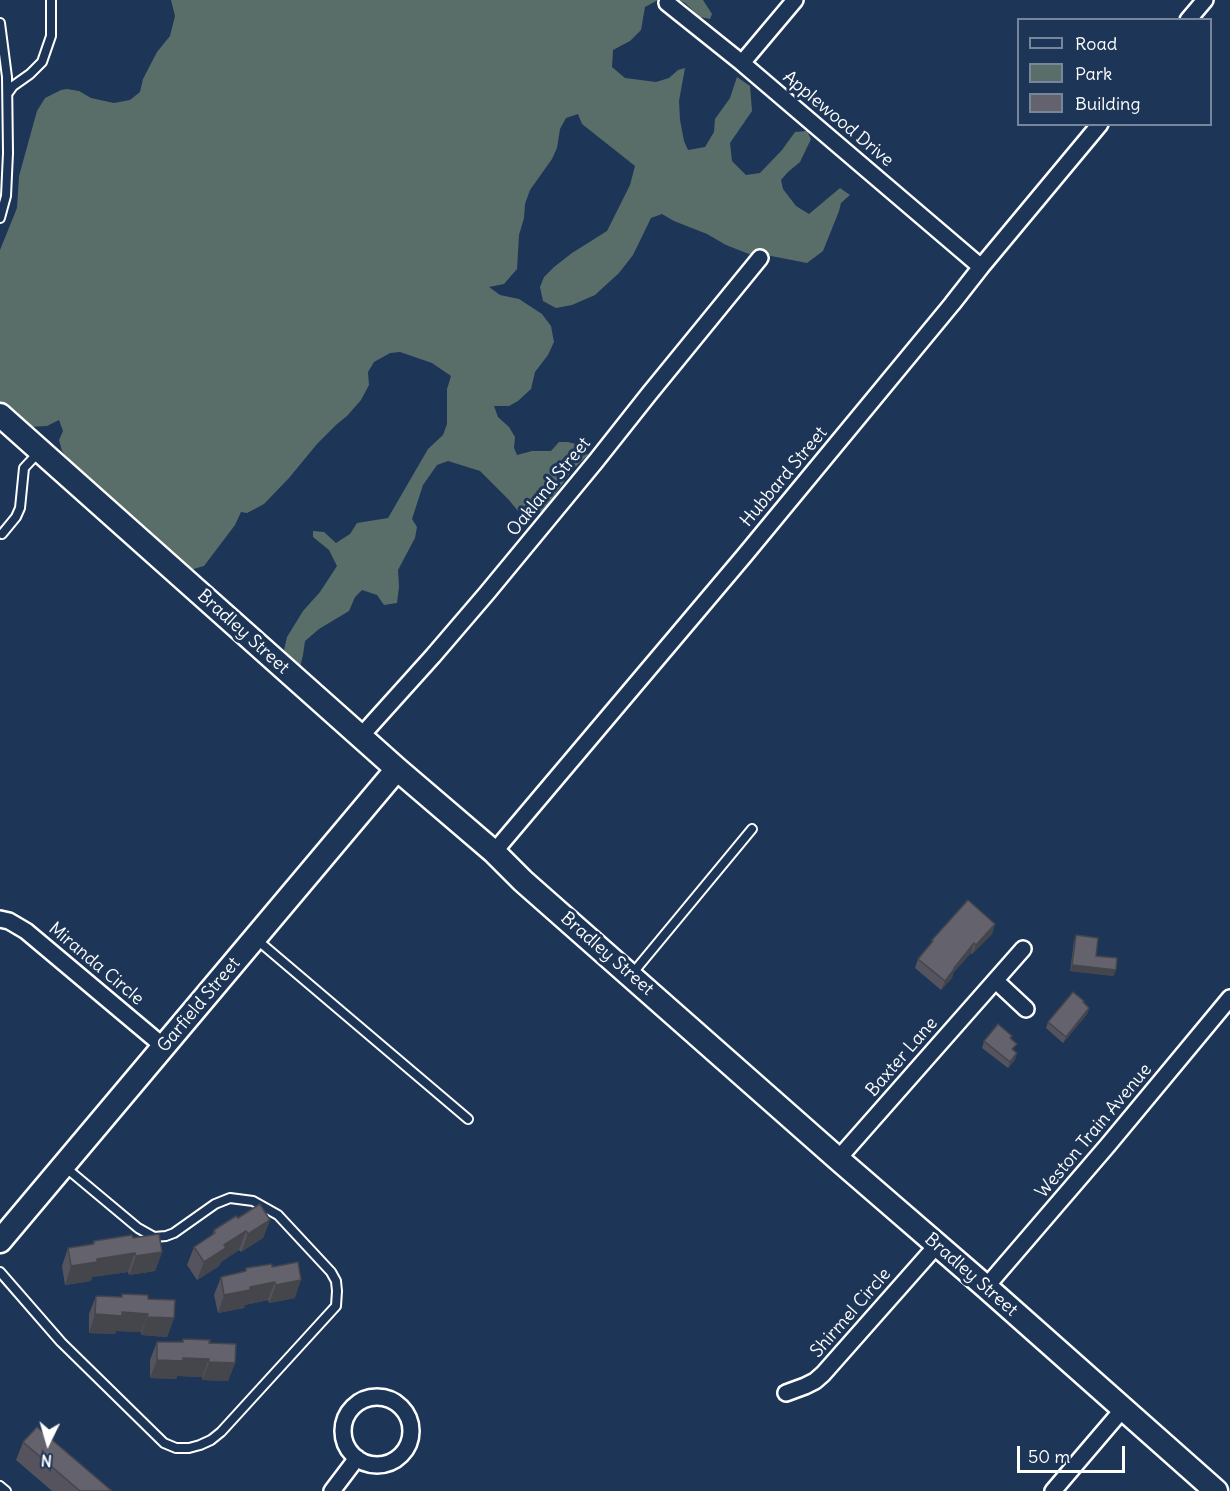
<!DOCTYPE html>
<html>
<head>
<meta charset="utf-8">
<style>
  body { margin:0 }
  #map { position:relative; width:1230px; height:1491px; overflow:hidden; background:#1d3557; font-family:Delius,sans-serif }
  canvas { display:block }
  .legend { position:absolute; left:1017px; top:18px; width:195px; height:108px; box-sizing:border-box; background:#1d3557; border:2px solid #77869a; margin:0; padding:8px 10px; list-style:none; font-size:18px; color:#fff }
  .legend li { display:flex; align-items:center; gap:12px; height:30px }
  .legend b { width:30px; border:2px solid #77869a }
  .north { position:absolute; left:18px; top:1413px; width:60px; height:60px; -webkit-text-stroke:4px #1d3557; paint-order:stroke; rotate:185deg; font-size:16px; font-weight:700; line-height:24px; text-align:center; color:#fff }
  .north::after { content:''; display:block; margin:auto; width:21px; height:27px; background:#fff; clip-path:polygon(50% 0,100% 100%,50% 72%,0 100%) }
  .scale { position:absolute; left:1017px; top:1446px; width:108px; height:27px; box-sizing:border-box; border:3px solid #fff; border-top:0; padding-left:8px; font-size:18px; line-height:21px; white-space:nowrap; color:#fff; -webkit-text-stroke:4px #1d3557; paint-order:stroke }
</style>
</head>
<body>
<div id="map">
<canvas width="1230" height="1491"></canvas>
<ul class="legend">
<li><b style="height:8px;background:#1d3557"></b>Road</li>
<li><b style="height:16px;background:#5a6e69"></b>Park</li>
<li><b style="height:16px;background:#63626d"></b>Building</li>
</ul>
<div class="north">N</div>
<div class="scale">50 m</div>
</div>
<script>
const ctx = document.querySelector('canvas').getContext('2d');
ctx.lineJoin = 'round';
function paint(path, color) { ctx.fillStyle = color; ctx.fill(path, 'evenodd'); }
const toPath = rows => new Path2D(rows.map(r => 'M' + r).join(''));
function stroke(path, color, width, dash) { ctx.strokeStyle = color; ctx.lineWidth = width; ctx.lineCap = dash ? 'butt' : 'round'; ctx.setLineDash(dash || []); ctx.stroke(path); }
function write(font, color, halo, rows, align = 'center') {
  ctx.font = font + ' Delius,sans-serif'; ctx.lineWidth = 6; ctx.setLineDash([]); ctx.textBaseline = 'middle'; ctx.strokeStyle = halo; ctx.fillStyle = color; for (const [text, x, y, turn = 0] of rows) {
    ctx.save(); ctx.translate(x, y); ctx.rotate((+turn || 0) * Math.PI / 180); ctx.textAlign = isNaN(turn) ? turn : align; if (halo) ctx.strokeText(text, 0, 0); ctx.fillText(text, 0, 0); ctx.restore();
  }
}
const green = toPath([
  [171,0,658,0,645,7,641,30,630,41,613,50,612,67,625,78,656,82,669,78,678,70,685,68,679,101,680,120,684,141,688,150,705,147,714,132,715,119,730,98,737,77,750,86,752,111,730,143,732,161,746,175,760,173,782,150,795,132,807,131,811,139,800,162,788,172,781,180,783,189,796,206,809,214,840,188,850,195,841,203,839,211,823,251,807,263,766,255,749,254,726,245,707,234,674,221,662,214,651,218,633,255,619,273,595,295,572,305,556,308,543,301,540,287,544,277,554,267,572,253,607,231,630,185,635,166,582,124,578,114,566,118,560,129,557,148,552,159,530,190,525,204,524,218,519,235,517,269,504,284,489,287,500,295,519,299,542,314,551,326,554,342,548,355,535,372,531,389,518,401,509,406,494,406,498,417,509,427,515,437,514,448,517,455,532,451,551,451,559,442,568,442,579,445,588,455,572,470,544,510,533,515,518,511,509,500,480,471,448,461,437,465,423,485,412,519,417,527,415,538,398,570,399,587,397,603,384,605,377,595,362,590,355,597,349,611,319,629,305,641,303,655,300,667,292,663,284,650,287,637,303,611,320,592,337,566,329,550,313,537,313,531,324,532,336,543,350,534,357,523,388,518,428,449,443,435,447,424,447,389,451,376,432,363,400,352,390,353,374,362,368,372,369,385,361,400,347,416,337,424,317,444,289,478,264,504,247,513,241,512,235,525,204,566,190,570,155,542,147,529,130,521,72,464,62,451,59,440,63,431,59,420,47,426,28,427,0,404,0,250,17,208,19,176,37,111,45,98,61,90,67,89,79,91,91,98,114,103,130,100,140,92,143,79,157,52,170,36,175,16],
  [679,0,703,0,712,14,710,19,700,17,685,3]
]);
const lane = toPath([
  [0,23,7,77,8,153,6,196,0,218],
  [8,93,13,86,30,74,42,62,51,36,51,0],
  [2,534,16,517,20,508,24,468,39,452],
  [256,939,468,1119],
  [632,974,752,829],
  [0,1272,61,1342,164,1443,176,1448,189,1448,200,1445,211,1440,221,1432,336,1306,337,1291,336,1281,331,1272,278,1215,253,1201,230,1198,215,1204,174,1233,166,1236,154,1237,138,1228,65,1167],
  [0,1486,6,1491]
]);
const street = toPath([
  [667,3,742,63,981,267],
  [1188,20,1205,0],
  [742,63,795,0],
  [361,736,433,656,487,593,596,461,649,394,760,258],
  [494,852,744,556,952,304,981,267,1100,124],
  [0,919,9,921,26,931,163,1046],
  [996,981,1026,1009],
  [838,1159,1023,949],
  [986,1287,1108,1145,1230,998],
  [786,1393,805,1386,815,1381,823,1374,937,1245],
  '343 1431a34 34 0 1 1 68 0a34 34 0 1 1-68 0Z',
  [332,1491,357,1458],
  [1053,1491,1123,1409]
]);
const secondary = toPath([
  [0,415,397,769,494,852,523,881,838,1159,986,1287,1216,1491],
  [0,1241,397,769]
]);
const wall = toPath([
  [995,924,992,934,972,954,971,953,953,973,952,978,941,990,915,968,918,959,931,943,932,940],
  [1076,935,1096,956,1114,976,1070,971,1074,941],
  [1084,1003,1089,1008,1087,1014,1063,1043,1046,1028,1048,1022],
  [1011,1039,1015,1060,1008,1068,982,1048,984,1041],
  [270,1220,263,1238,241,1252,239,1250,221,1262,219,1266,197,1280,187,1265,194,1247,212,1235,214,1230],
  [133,1238,162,1252,155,1271,129,1275,128,1272,92,1277,91,1281,65,1285,62,1266,68,1248,92,1244,94,1241],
  [272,1267,295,1298,269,1303,268,1300,245,1305,244,1308,218,1313,214,1295,221,1277,245,1272,246,1268],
  [122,1294,148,1299,174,1318,167,1337,141,1335,141,1332,116,1331,115,1334,89,1333,89,1314,96,1296,121,1297],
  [183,1339,209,1343,235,1363,228,1381,202,1380,202,1377,177,1376,176,1379,150,1378,150,1360,157,1342,182,1342],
  [23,1442,112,1491,52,1491,16,1460]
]);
const shadedWall = toPath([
  [995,924,992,934,972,954,976,945],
  [974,943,971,953,953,973,952,978,941,990,945,981,954,968],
  [1072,965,1116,970,1114,976,1070,971],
  [1089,1008,1087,1014,1063,1043,1066,1037],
  [1017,1053,1015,1060,1008,1068,1010,1062],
  [270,1220,263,1238,241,1252,248,1234],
  [246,1231,239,1250,221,1262,219,1266,197,1280,204,1262,224,1245],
  [162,1252,155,1271,129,1275,136,1256],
  [135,1253,128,1272,92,1277,91,1281,65,1285,71,1266,97,1259],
  [301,1280,295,1298,269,1303,276,1285],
  [275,1282,268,1300,245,1305,244,1308,218,1313,224,1295,250,1287],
  [122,1312,148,1314,141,1332,116,1331,115,1334,89,1333,95,1314],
  [147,1317,174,1318,167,1337,141,1335],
  [183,1358,209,1359,202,1377,177,1376,176,1379,150,1378,157,1360],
  [209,1362,235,1363,228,1381,202,1380]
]);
const building = toPath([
  [968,900,995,924,976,945,974,943,954,968,955,968,945,981,918,959,933,941,932,940,968,900],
  [1076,935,1098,938,1096,956,1117,958,1116,970,1072,965,1076,935],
  [1073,992,1084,1001,1083,1002,1089,1008,1066,1037,1048,1022,1073,992],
  [998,1024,1012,1036,1010,1038,1017,1044,1012,1049,1017,1053,1010,1062,984,1041,998,1024],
  [260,1204,270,1220,248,1234,246,1231,224,1245,226,1248,204,1262,194,1247,215,1233,214,1230,236,1216,238,1218,260,1204],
  [159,1234,162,1252,136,1256,135,1253,97,1259,97,1262,71,1266,68,1248,94,1244,94,1241,132,1235,133,1238,159,1234],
  [298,1262,301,1280,276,1285,275,1282,250,1287,250,1290,224,1295,221,1277,246,1271,246,1268,272,1264,272,1267,298,1262],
  [122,1294,148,1295,148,1299,175,1300,174,1318,147,1317,148,1314,122,1312,122,1316,95,1314,96,1296,122,1297,122,1294],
  [183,1339,210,1340,209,1343,236,1344,235,1363,209,1362,209,1359,183,1358,183,1361,157,1360,157,1342,183,1342,183,1339],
  [37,1427,112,1491,80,1491,23,1442,37,1427]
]);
const streetNames = [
  ["Applewood Drive",838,119,40],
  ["Hubbard Street",784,477,-50],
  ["Oakland Street",549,487,-51],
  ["Bradley Street",243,632,42],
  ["Bradley Street",607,954,41],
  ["Miranda Circle",96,964,40],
  ["Garfield Street",199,1005,-50],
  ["Baxter Lane",902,1057,-49],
  ["Weston Train Avenue",1094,1131,-50],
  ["Bradley Street",971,1275,41],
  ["Shirmel Circle",851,1313,-49]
];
paint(green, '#5a6e69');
stroke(lane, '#fff', 12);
stroke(street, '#fff', 20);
stroke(secondary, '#fff', 27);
stroke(lane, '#1d3557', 8);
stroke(street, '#1d3557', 15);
stroke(secondary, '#1d3557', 22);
paint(wall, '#55545e');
paint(shadedWall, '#45454c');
paint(building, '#63626d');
stroke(building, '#45454c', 1.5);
write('18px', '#fff', '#1d3557', streetNames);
</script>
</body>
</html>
